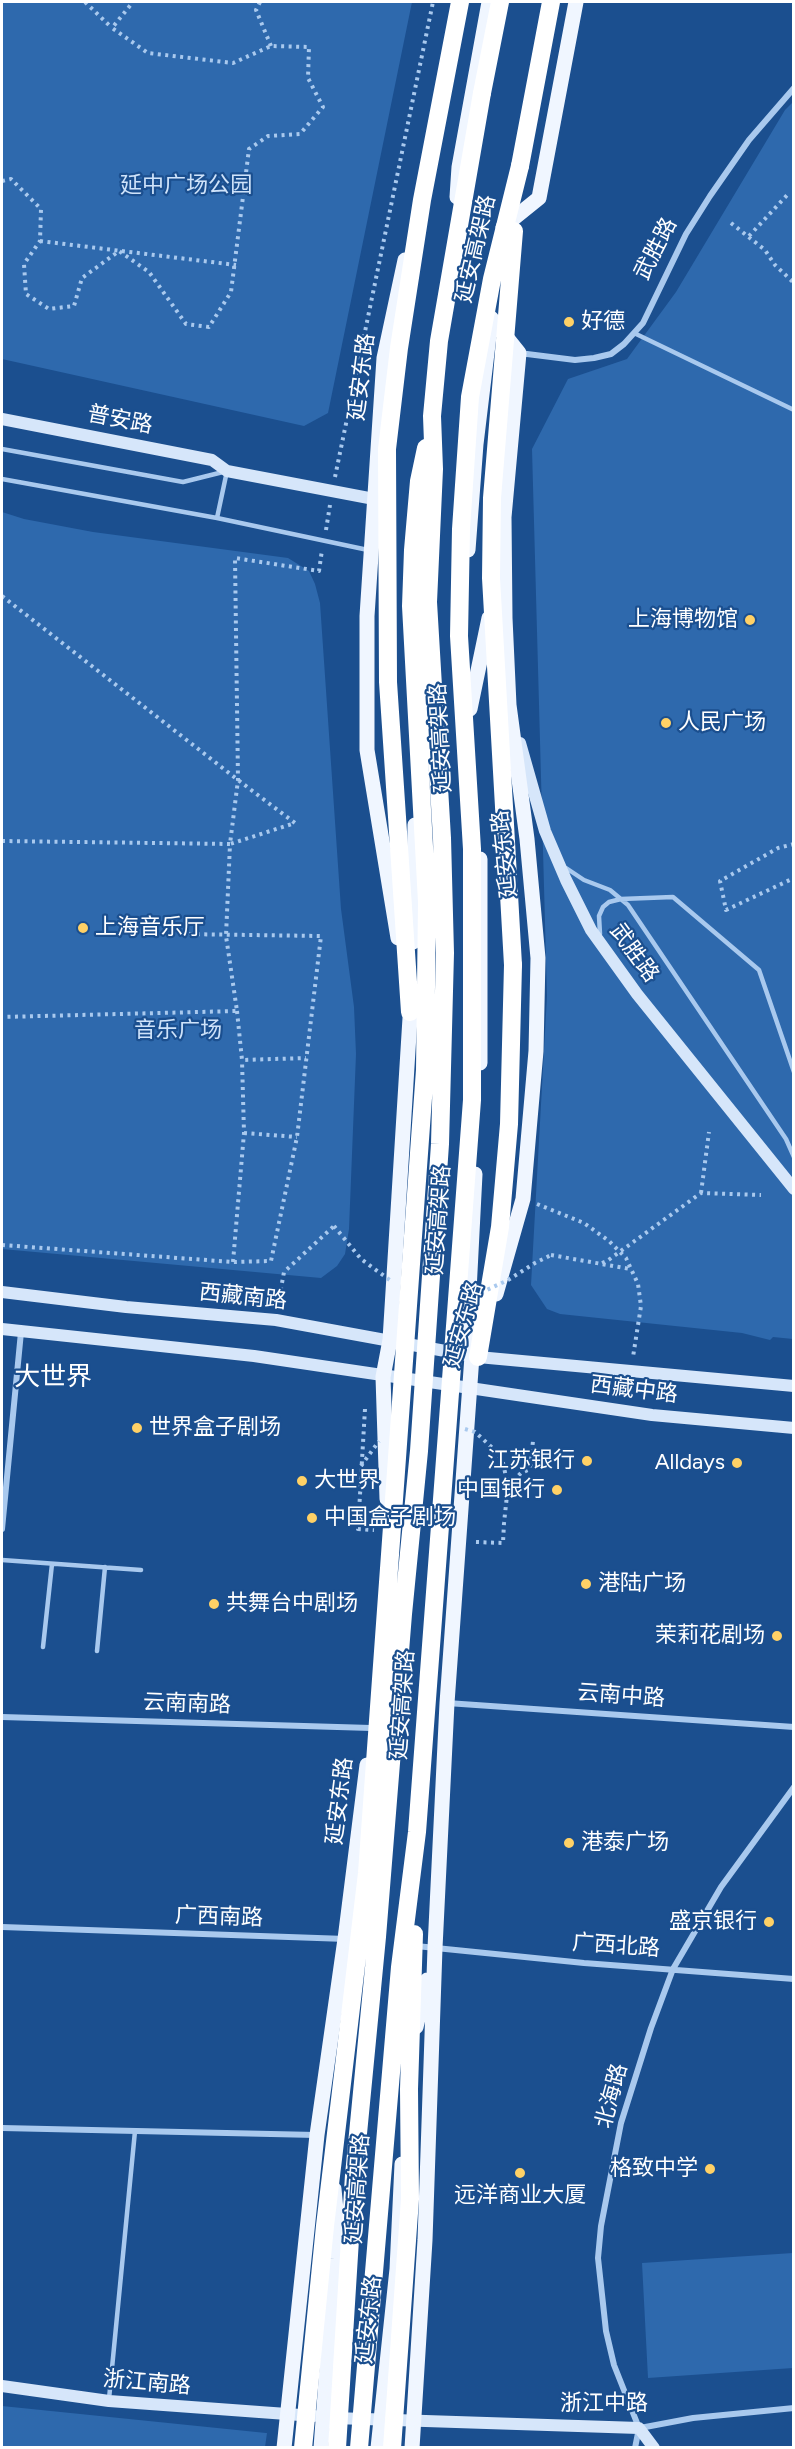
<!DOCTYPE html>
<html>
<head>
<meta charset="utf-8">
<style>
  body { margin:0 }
  #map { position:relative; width:795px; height:2449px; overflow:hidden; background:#1b4f8f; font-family:Figtree,sans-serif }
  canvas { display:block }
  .frame { position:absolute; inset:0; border:3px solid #fff; pointer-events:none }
</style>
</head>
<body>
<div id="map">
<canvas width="795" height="2449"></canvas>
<div class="frame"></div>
</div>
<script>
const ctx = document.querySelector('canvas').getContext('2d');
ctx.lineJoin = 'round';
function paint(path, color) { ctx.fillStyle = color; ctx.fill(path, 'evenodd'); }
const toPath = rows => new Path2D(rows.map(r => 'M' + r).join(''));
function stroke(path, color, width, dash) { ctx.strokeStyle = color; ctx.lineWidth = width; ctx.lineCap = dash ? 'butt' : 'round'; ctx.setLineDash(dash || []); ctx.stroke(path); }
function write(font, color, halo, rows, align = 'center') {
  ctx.font = font + ' Figtree,"Noto Sans SC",sans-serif'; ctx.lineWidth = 4.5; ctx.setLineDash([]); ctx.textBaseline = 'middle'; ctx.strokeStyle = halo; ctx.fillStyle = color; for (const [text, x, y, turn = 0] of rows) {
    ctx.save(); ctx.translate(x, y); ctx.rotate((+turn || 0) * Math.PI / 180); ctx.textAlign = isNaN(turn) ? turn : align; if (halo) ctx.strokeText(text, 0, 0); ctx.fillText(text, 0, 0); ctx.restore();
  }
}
const green = toPath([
  [2,2,412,2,328,413,304,426,2,359],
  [793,102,793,1339,773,1337,770,1340,742,1333,560,1314,547,1309,531,1285,547,996,532,449,568,379,627,359,676,292,785,110],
  [2,512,24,519,93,532,288,558,309,571,315,584,320,603,341,909,354,1007,356,1054,349,1229,345,1254,337,1266,321,1278,2,1249],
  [793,2253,793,2368,648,2378,642,2263],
  [2,2406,266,2433,267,2433,265,2447,2,2447]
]);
const path = toPath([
  [85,2,112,28],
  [260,2,256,10,271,46],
  [2,181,11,179,41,209,40,241,24,264,26,294,49,309,74,306,82,278,119,251,149,272,186,324,209,327,231,292,249,149,268,136,300,134,323,107,308,78,309,47,271,46,233,63,148,53,112,28,133,2],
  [731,223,765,250,775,265,794,283],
  [749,236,789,193],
  [40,241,236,265],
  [335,477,433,2],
  [326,530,330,505],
  [2,596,238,780,295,823,230,844,238,780,235,558,319,571,322,550],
  [2,841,230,844,226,936,237,1011,2,1017],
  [794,844,778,848,720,881,726,910,794,878],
  [237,1011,242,1060,306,1058],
  [244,1133,297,1137],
  [701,1193,709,1132],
  [537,1204,584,1223,609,1241,626,1258,638,1284,641,1306,633,1357],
  [2,1245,233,1262,271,1261,297,1137,321,936,181,934],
  [551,1255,630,1269],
  [233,1262,244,1133,242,1060],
  [602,1263,607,1261,701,1193,761,1195],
  [278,1305,284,1272,334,1226],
  [365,1409,358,1529,374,1530],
  [508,1486,521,1473,530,1469,533,1441],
  [476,1542,503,1543,504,1523]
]);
const lane = toPath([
  [634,333,794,410],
  [2,449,183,482,227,471,217,518],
  [2,479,217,518,368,550],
  [566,868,584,880,610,890,628,905,786,1139,794,1157],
  [600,934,599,916,603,907,609,902,621,899,673,897,759,970,794,1072],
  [2,1560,141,1570],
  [43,1647,52,1564],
  [97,1651,105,1567],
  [109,2399,135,2131]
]);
const street = toPath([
  [519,353,575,360,594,358,611,354,624,344,643,323,686,234,710,196,749,140,794,88],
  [2,1529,21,1332],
  [447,1703,794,1727],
  [2,1717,371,1728],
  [2,1927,346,1939],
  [416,1946,584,1963,794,1979],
  [2,2128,316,2135],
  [640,2428,693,2418,794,2408],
  [635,2448,639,2428,614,2365,606,2331,598,2258,601,2226,621,2123,651,2028,673,1969,721,1887,794,1787]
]);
const secondary = toPath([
  [2,419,212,460,227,471,374,499],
  [520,743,545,831,566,880,591,930,637,994,794,1189],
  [2,1292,126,1307,276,1320,478,1357,794,1386],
  [2,1329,254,1356,652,1415,794,1428],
  [2,2386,109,2401,314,2416],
  [334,2418,639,2428,654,2448]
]);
const primary = toPath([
  [457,197,459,167,489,2],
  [503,227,539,198,576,2],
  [491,318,519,353,504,517,505,618,509,705,527,839,538,958,536,1051,523,1199,496,1294],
  [468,550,476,444,489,336],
  [470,709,489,618],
  [398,938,367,750,367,616,384,358,405,260],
  [413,942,415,825],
  [480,1063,480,859],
  [387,1499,383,1377,390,1340,411,1002],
  [416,2027,427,1980],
  [284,2448,317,2135,345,1939,367,1765],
  [321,2448,335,2259,336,2210,334,2189],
  [378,2448,397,2269,402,2164],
  [412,2448,425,2240,435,1948,447,1703,472,1356,469,1291,475,1174]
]);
const highway = toPath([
  [482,93,500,2],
  [520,166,551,2],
  [410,1012,388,682,387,449,399,348,422,200,460,2],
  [478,1357,500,1227,509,1124,513,965]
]);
const pathBridge = toPath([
  [334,1226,361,1259,391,1281],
  [474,1296,508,1280,535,1263,551,1255],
  [465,1429,475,1432,497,1452,503,1463,508,1486,504,1523],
  [361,1466,379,1441]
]);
const highwayBridge = toPath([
  [513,965,491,578,492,498,514,231],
  [303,2448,325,2226,367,1873,425,1070,427,902,411,606,413,550,419,481,426,448],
  [337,2448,354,2175,377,1937,403,1614,419,1451,440,1144,445,953,442,838,428,602,434,469,432,416,439,341,482,93],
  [359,2448,400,1967,417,1832,472,1100,472,849,459,636,461,529,470,397,492,279,520,166],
  [392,2448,410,2199,409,2089,414,1934]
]);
const markers = [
  [569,322,6,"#ffd166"],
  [750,620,6,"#ffd166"],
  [666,723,6,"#ffd166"],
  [83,928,6,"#ffd166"],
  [137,1428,6,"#ffd166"],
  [587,1461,6,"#ffd166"],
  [737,1463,6,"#ffd166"],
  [302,1481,6,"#ffd166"],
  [557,1490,6,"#ffd166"],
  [312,1518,6,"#ffd166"],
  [586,1584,6,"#ffd166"],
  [214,1604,6,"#ffd166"],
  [777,1636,6,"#ffd166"],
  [569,1843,6,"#ffd166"],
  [769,1922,6,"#ffd166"],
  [710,2169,6,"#ffd166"],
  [520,2173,6,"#ffd166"]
];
const parkNames = [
  ["延中广场公园",186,186],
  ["音乐广场",178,1031]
];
const streetNames = [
  ["延安高架路",476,249,-77],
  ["武胜路",656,249,-63],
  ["延安东路",362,377,-83],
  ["普安路",120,420,11],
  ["延安高架路",441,738,-93],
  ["延安东路",505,854,-96],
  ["武胜路",634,953,54],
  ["延安高架路",439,1220,-86],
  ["西藏南路",243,1297,6],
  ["延安东路",464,1325,-74],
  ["西藏中路",634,1390,7],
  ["云南中路",621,1696,4],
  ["云南南路",187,1704,2],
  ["延安高架路",403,1705,-86],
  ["延安东路",340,1801,-83],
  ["广西南路",219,1917,2],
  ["广西北路",616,1946,4],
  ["北海路",612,2096,-75],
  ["延安高架路",358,2189,-86],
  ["延安东路",369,2320,-84],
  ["浙江南路",147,2383,5],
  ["浙江中路",604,2404]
];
const poiNames = [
  ["好德",581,322],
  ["上海博物馆",738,620,"right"],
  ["人民广场",678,723],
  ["上海音乐厅",95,928],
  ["世界盒子剧场",149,1428],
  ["江苏银行",575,1461,"right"],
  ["Alldays",725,1463,"right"],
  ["大世界",314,1481],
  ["中国银行",545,1490,"right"],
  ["中国盒子剧场",324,1518],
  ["港陆广场",598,1584],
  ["共舞台中剧场",226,1604],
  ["茉莉花剧场",765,1636,"right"],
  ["港泰广场",581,1843],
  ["盛京银行",757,1922,"right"],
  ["格致中学",698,2169,"right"],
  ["远洋商业大厦",520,2196,"center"]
];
const quarterNames = [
  ["大世界",53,1377]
];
paint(green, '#2e69ad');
stroke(path, '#a9c9ee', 4, [3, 4.5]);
stroke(lane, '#a9c9ee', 4.5);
stroke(street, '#a9c9ee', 6);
stroke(secondary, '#d6e6fa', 12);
stroke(primary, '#f0f6ff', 15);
stroke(highway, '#fff', 18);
stroke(pathBridge, '#a9c9ee', 4, [3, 4.5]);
stroke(highwayBridge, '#fff', 18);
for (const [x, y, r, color] of markers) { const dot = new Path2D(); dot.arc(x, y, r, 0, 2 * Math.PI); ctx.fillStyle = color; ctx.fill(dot); stroke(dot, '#1b4f8f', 2); }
write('22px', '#cfe3fa', '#1b4f8f', parkNames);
write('22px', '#fff', '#1b4f8f', streetNames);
write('22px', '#fff', '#1b4f8f', poiNames, 'left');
write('26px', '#fff', '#1b4f8f', quarterNames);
</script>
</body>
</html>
